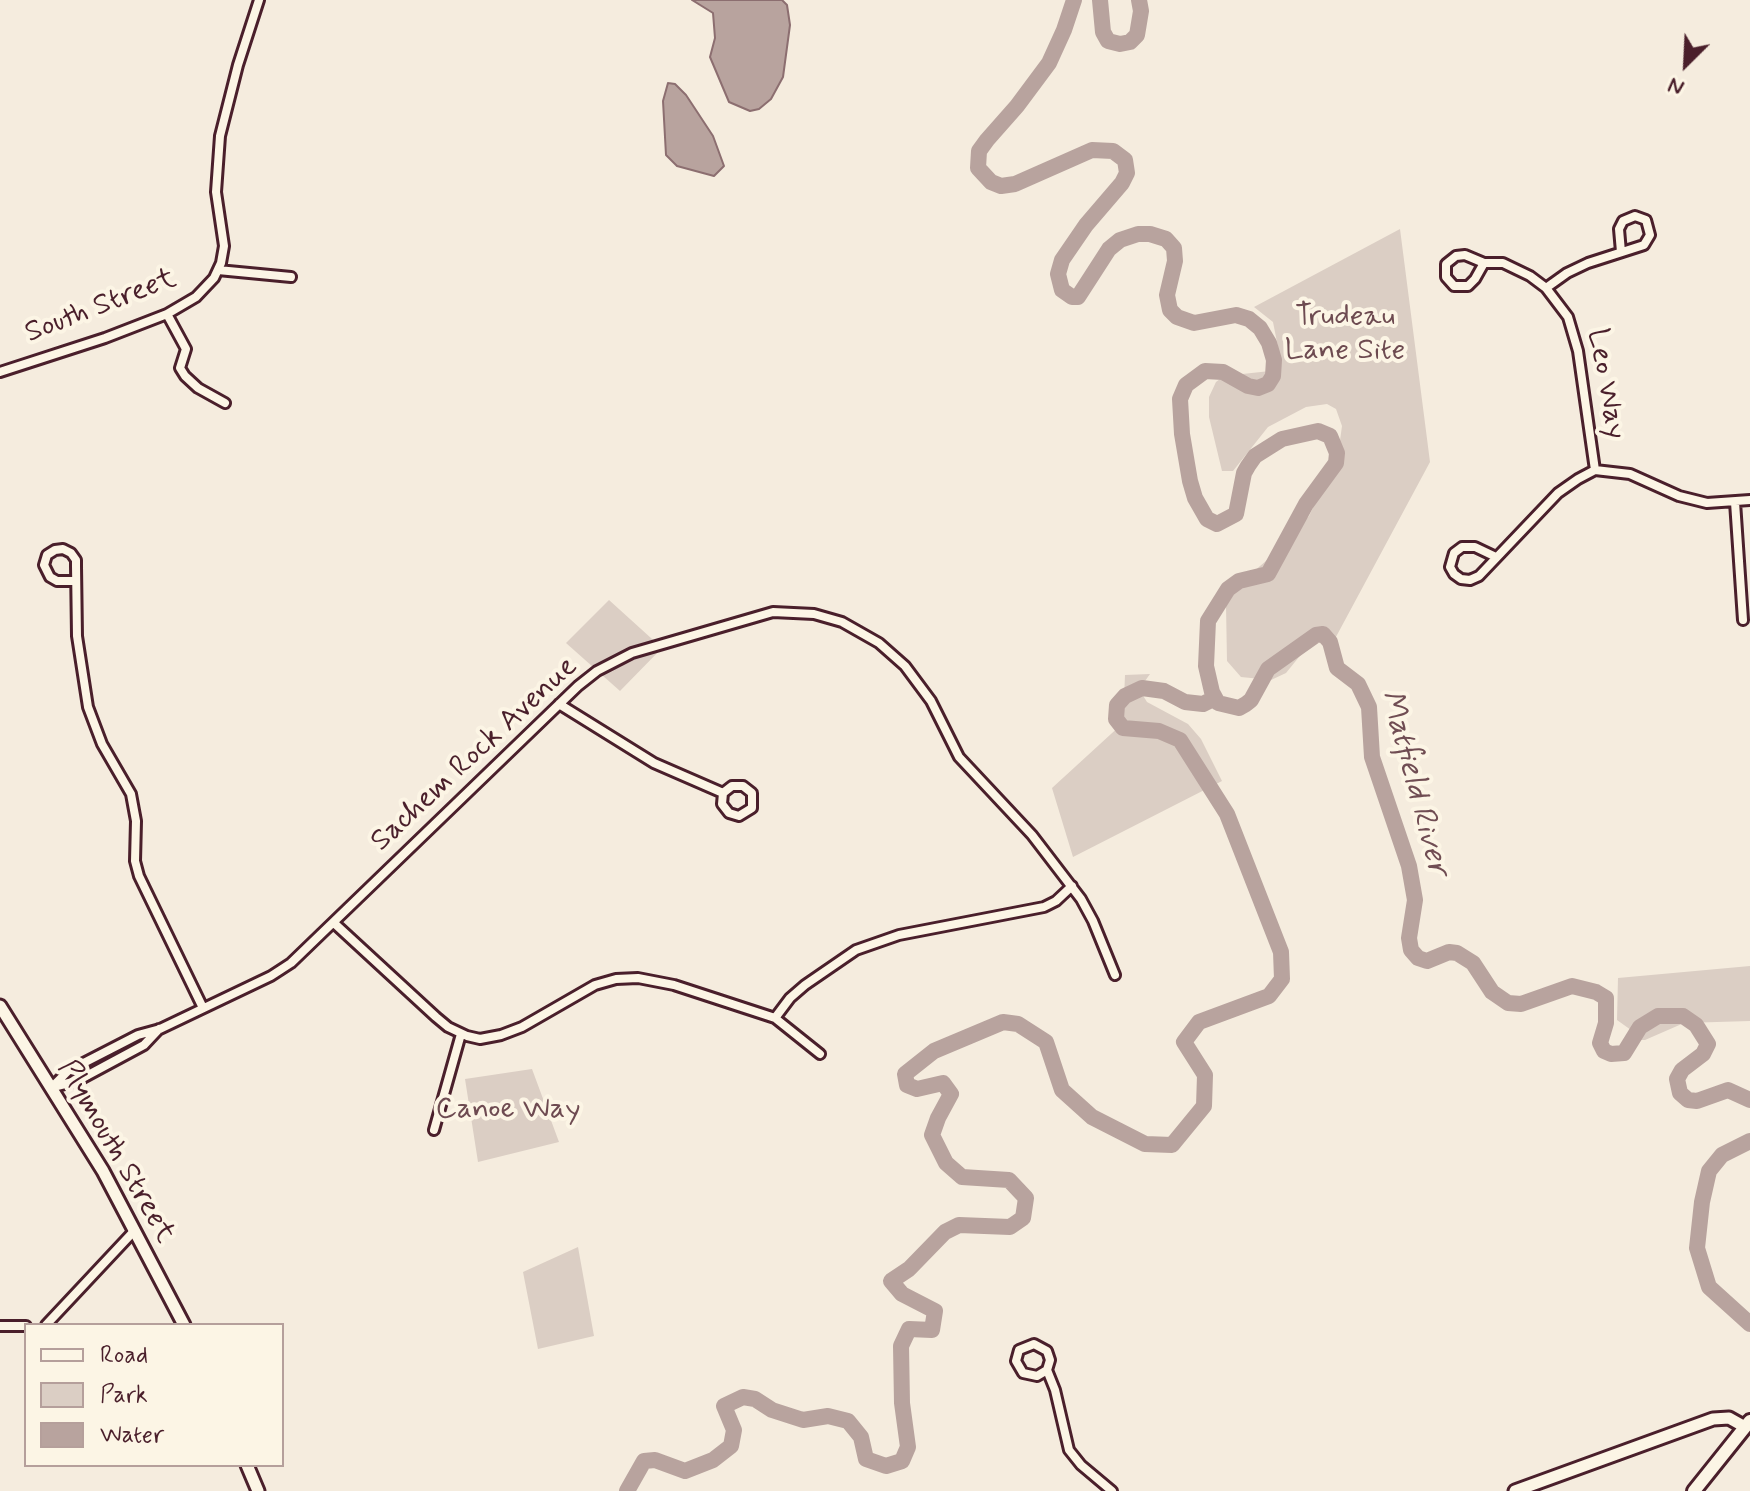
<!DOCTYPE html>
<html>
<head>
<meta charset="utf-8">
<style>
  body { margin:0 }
  #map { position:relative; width:1750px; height:1491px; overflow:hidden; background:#f5ecde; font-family:Mynerve,sans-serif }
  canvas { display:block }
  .legend { position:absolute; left:24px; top:1323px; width:260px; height:144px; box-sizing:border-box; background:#fcf5e5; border:2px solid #b59f9b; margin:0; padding:10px 14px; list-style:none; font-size:24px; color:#4a1f2b }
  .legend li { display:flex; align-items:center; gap:16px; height:40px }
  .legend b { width:40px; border:2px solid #b59f9b }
  .north { position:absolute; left:1646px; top:24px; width:80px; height:80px; -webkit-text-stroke:6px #fcf5e5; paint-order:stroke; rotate:204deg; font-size:22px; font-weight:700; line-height:32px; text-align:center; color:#4a1f2b }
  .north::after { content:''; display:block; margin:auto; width:28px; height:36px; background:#4a1f2b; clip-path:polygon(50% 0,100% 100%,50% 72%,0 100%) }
</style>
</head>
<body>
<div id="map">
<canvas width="1750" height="1491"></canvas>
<ul class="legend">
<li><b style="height:10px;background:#fcf5e5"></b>Road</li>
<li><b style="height:22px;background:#dbcec4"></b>Park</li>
<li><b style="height:22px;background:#b8a39e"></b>Water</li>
</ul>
<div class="north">N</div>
</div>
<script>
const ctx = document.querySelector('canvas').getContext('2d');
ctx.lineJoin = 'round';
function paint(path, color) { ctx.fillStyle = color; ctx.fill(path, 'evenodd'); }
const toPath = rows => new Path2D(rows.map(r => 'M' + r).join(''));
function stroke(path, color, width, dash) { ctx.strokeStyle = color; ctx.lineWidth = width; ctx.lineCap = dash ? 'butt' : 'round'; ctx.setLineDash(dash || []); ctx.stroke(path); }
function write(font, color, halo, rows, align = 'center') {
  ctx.font = font + ' Mynerve,sans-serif'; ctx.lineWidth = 8; ctx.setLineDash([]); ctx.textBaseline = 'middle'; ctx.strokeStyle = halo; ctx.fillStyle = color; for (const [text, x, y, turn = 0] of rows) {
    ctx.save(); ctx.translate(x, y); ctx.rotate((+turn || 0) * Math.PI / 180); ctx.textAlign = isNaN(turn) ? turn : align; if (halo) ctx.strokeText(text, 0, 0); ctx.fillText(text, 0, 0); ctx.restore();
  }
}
const green = toPath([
  [1400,229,1430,462,1330,648,1321,640,1312,641,1286,673,1271,680,1241,677,1227,661,1226,605,1233,589,1273,555,1309,516,1338,455,1342,426,1336,409,1327,404,1306,407,1268,427,1233,471,1222,471,1209,417,1209,397,1216,382,1224,376,1270,371,1280,357,1273,322,1254,307],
  [609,600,662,648,620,691,566,643],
  [1150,674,1145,681,1142,694,1147,702,1188,724,1201,739,1222,781,1073,857,1052,788,1123,723,1125,675],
  [1750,966,1750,1021,1684,1023,1645,1040,1637,1040,1631,1030,1617,1020,1618,978],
  [532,1069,559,1142,478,1162,465,1079],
  [578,1247,594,1336,538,1349,523,1272]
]);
const water = toPath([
  [692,0,782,0,787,5,790,25,783,77,771,99,759,109,750,111,729,102,710,57,715,38,713,13,692,0],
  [668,83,675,84,686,95,713,136,724,166,714,176,677,166,666,155,663,101,668,83]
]);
const river = toPath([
  [1074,0,1064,30,1049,63,1017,106,987,140,979,151,978,168,991,182,1001,186,1015,184,1092,150,1113,151,1125,160,1127,173,1122,183,1086,225,1062,260,1058,274,1062,290,1072,297,1078,297,1109,249,1120,240,1138,234,1150,234,1166,239,1174,248,1175,261,1167,295,1170,310,1177,317,1194,323,1236,315,1249,319,1260,328,1269,343,1274,360,1273,376,1268,384,1258,388,1248,386,1223,372,1205,371,1186,385,1180,399,1182,434,1190,481,1195,498,1207,519,1217,524,1236,514,1244,473,1248,466,1255,456,1282,439,1318,431,1330,436,1337,453,1336,463,1306,504,1268,574,1239,581,1228,589,1208,621,1206,666,1212,692,1218,703,1239,708,1246,704,1251,700,1268,669,1316,635,1323,634,1330,642,1337,668,1358,684,1369,707,1372,757,1409,866,1415,900,1409,938,1411,950,1418,958,1427,961,1449,952,1457,953,1473,963,1492,992,1508,1003,1521,1004,1572,986,1596,992,1606,998,1606,1023,1600,1043,1604,1051,1611,1054,1624,1053,1640,1027,1658,1016,1683,1016,1696,1025,1708,1044,1703,1054,1682,1070,1677,1079,1680,1093,1688,1100,1697,1101,1728,1090,1750,1100],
  [1100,0,1103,32,1108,41,1120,44,1130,42,1137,35,1141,11,1139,0],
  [1750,1141,1722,1155,1709,1171,1702,1202,1697,1248,1709,1287,1750,1324],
  [627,1491,644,1461,655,1460,685,1471,713,1460,731,1446,734,1430,724,1406,743,1397,755,1399,772,1410,803,1420,828,1416,848,1421,861,1437,866,1459,886,1466,902,1461,908,1447,902,1403,901,1346,909,1329,932,1330,935,1311,902,1294,891,1281,909,1269,945,1232,959,1225,1010,1227,1023,1218,1026,1198,1009,1180,962,1177,946,1163,932,1135,938,1118,951,1094,943,1083,917,1089,907,1085,905,1074,934,1051,1003,1022,1018,1024,1046,1042,1062,1090,1092,1117,1145,1144,1172,1145,1204,1106,1205,1075,1184,1042,1199,1022,1269,996,1282,979,1281,952,1227,814,1180,740,1159,731,1123,728,1116,719,1117,705,1125,696,1142,688,1164,691,1185,702,1203,704,1215,698]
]);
const street = toPath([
  [1484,263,1475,279,1468,286,1454,286,1446,277,1446,264,1456,256,1465,255,1484,263,1503,263,1530,276,1546,288,1568,317,1578,351,1595,470],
  [218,270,291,277],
  [1546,288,1567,273,1588,263,1644,245,1650,235,1646,220,1635,216,1623,221,1619,229,1621,252],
  [167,314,186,349,180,368,185,376,198,388,225,403],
  [0,372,105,338,167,314,196,297,214,278,221,263,224,246,216,192,220,136,238,65,259,0],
  [1735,502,1743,620],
  [1496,557,1475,547,1462,547,1454,553,1450,567,1454,574,1461,579,1470,580,1479,576,1558,493,1578,479,1595,470,1630,474,1679,496,1707,503,1750,500],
  [76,581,57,581,50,577,44,565,47,555,55,550,63,549,71,553,76,560,76,566,77,636,88,707,102,744,131,794,136,821,135,861,139,876,203,1008],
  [559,704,654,763,723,793,722,804,729,813,739,816,752,808,752,793,743,786,732,786,723,793],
  [334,923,436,1017,448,1027,467,1036,480,1039,501,1035,522,1027,595,985,616,979,638,978,674,985,775,1018,820,1054],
  [775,1018,790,998,805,985,856,950,899,935,1044,907,1056,901,1072,886],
  [53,1087,77,1081,144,1045,159,1029],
  [51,1088,68,1071,138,1035,160,1029,271,976,291,963,578,686,597,671,632,653,773,612,814,614,842,622,879,643,905,666,931,701,959,757,1032,835,1081,899,1093,921,1115,975],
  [434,1130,461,1034],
  [46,1325,135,1230],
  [0,1326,26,1326],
  [1047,1370,1037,1376,1023,1373,1016,1361,1019,1350,1034,1344,1047,1351,1050,1360,1047,1370,1055,1390,1069,1450,1081,1465,1112,1491]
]);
const secondary = toPath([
  [0,1006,103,1171,184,1325],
  [247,1465,258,1491],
  [1515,1491,1713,1419,1729,1418,1745,1427]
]);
const primary = toPath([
  [1694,1491,1750,1421]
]);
const streetNames = [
  ["South Street",101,307,-21],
  ["Leo Way",1605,384,80],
  ["Sachem Rock Avenue",475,755,-43],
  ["Plymouth Street",115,1152,60]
];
const parkNames = [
  ["Trudeau",1345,318],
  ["Lane Site",1345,352],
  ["Canoe Way",508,1111]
];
const waterNames = [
  ["Matfield River",1413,783,75]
];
paint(green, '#dbcec4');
paint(water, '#b8a39e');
stroke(water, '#8c6e70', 2);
stroke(river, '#b8a39e', 16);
stroke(street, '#4a1f2b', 14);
stroke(secondary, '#4a1f2b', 17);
stroke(primary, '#4a1f2b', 18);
stroke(street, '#fcf5e5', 8);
stroke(secondary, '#fcf5e5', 11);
stroke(primary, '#fcf5e5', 12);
write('30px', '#4a1f2b', '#fcf5e5', streetNames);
write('30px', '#6e4b51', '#fcf5e5', parkNames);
write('italic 32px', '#704d53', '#fcf5e5', waterNames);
</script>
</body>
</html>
